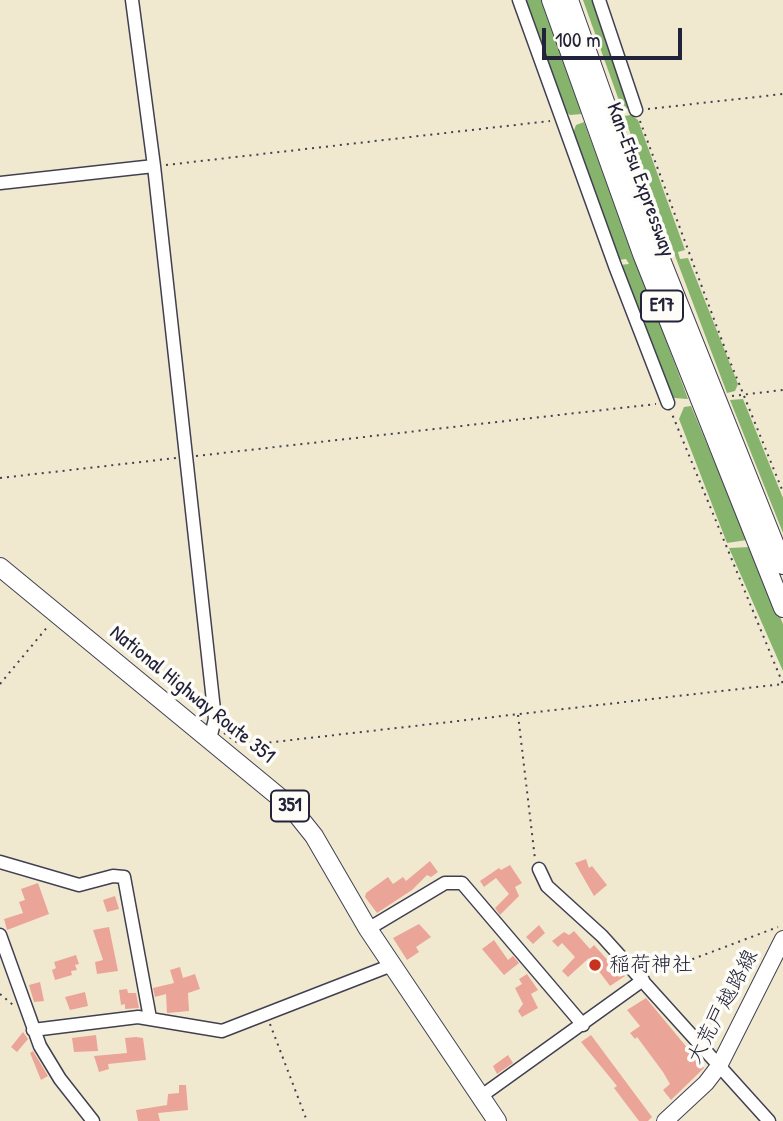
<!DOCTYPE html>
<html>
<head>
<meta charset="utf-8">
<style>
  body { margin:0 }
  #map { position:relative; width:783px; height:1121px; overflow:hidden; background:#f0e9d0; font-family:"Patrick Hand",sans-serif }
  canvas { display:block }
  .scale { position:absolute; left:542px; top:28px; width:140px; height:32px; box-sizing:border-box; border:4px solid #22223b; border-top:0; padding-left:9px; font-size:21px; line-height:24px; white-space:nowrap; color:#22223b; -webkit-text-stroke:5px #fdfcf7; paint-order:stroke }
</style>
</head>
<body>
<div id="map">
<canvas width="783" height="1121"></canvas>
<div class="scale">100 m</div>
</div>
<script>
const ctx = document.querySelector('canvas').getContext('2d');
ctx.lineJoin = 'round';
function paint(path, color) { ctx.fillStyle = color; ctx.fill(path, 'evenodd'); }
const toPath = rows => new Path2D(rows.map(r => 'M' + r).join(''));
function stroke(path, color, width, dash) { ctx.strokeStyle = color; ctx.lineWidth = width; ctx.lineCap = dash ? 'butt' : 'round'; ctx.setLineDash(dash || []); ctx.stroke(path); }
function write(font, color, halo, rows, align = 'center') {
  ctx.font = font + ' "Patrick Hand","Klee One",sans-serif'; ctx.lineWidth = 7; ctx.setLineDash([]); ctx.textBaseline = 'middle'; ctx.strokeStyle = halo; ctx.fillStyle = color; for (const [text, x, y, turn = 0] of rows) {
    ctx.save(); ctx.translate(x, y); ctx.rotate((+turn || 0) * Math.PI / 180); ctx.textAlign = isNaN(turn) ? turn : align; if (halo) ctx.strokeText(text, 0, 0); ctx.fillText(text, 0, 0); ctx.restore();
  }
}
const forest = toPath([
  [524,0,543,0,582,114,570,115,564,110],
  [583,0,597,0,629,108,622,109],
  [631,115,638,120,685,250,678,252,680,259,688,258,738,384,735,391,727,393,677,261,624,116],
  [584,122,688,399,674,398,670,395,620,265,629,264,626,259,618,260,572,136,576,125],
  [743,399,783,498,783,533,730,400],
  [691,406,747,540,727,543,679,419,684,407],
  [750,547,783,624,783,671,729,548]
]);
const building = toPath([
  [586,859,589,868,592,866,607,885,594,896,575,863],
  [430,861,438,872,431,877,427,875,412,890,377,913,365,897,366,893,388,877,393,884,403,877,406,881],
  [510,865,522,883,515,887,519,896,500,915,495,908,509,894,496,878,484,887,480,881,499,868,501,870],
  [38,883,49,914,7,930,4,919,23,913,19,902,25,900,21,889],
  [115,896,119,909,107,912,103,900],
  [419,924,431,937,416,947,419,952,407,960,393,938],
  [539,925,545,933,533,944,526,937],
  [109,927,118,971,97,974,95,962,103,960,93,930],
  [574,931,590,949,594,945,613,966,616,965,625,976,610,986,589,958,568,977,562,971,575,957,562,943,558,947,552,941,564,932,569,935],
  [494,940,508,960,513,956,519,963,504,975,482,949],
  [76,955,79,964,75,965,77,970,71,971,72,975,55,980,52,970,56,968,54,962],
  [180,967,183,978,195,974,200,989,188,993,189,1011,167,1013,166,994,155,997,153,988,174,983,170,970],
  [527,974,538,990,531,994,538,1008,522,1017,518,1011,523,1004,515,988,522,984,519,979],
  [40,982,44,1001,34,1002,29,985],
  [127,989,128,993,136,993,139,1008,125,1009,125,1004,121,1005,119,990],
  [85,992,88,1006,70,1010,65,997],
  [646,998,704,1068,671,1100,663,1090,670,1084,663,1072,637,1037,635,1039,630,1033,640,1026,627,1010],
  [23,1032,28,1039,17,1052,11,1047],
  [96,1035,98,1051,74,1052,72,1038],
  [591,1035,652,1117,648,1121,639,1121,614,1088,617,1086,581,1042],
  [136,1037,143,1038,146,1060,108,1064,109,1069,99,1072,94,1056,127,1053,125,1038],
  [33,1051,48,1076,41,1080,30,1053],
  [508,1055,513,1063,497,1074,493,1066],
  [179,1085,186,1085,188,1110,158,1113,160,1121,138,1121,136,1110,167,1105,168,1094,179,1093]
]);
const path = toPath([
  [648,109,783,94],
  [640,121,727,354,783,492],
  [166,165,550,121],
  [732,396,783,390],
  [196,456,656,404],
  [0,478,176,458],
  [0,684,49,625],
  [518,715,535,859],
  [224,733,239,744,265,743,783,684,672,414],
  [653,974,778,927],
  [0,994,13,1005],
  [270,1024,307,1121]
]);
const minor = toPath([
  [132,0,154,166,215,719,210,739],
  [519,0,615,266,668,403],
  [599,0,636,110],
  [0,183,154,166],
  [0,862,79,885,113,876,124,877,150,1018],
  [539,869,547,886,602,936,769,1121],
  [368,929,445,883,462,883,583,1025],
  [0,935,40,1046,60,1079,93,1121],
  [33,1030,138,1017,222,1031,392,965],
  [480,1097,643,980]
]);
const major = toPath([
  [665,1121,706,1083,719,1066,783,939]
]);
const highway = toPath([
  [551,0,642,254,783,608],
  [569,0,660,257,783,565],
  [0,567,290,806,314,836,368,929,497,1121]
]);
const markers = [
  [595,965,7,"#c8321e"]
];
const shields = [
  [662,306,42],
  [290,806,38]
];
const shieldNames = [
  ["E17",662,306],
  ["351",290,806]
];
const streetNames = [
  ["Kan-Etsu Expressway",640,180,70],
  ["National Highway Route 351",192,695,39],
  ["大荒戸越路線",723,1007,-62]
];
const poiNames = [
  ["稲荷神社",609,965]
];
paint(forest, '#86b46d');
paint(building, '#eba498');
stroke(minor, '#414051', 15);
stroke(major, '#414051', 18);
stroke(highway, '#414051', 20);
stroke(path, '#414051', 2, [2, 5]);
stroke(minor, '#fff', 12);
stroke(major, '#fff', 16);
stroke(highway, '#fff', 18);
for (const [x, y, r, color] of markers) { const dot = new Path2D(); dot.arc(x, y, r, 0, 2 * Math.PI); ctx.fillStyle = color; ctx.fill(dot); stroke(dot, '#fdfcf7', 2.5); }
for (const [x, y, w] of shields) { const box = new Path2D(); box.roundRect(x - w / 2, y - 15.5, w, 31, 5); ctx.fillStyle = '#fdfcf7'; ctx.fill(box); stroke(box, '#22223b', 2); }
write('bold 19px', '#22223b', null, shieldNames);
write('21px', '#22223b', '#fdfcf7', streetNames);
write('21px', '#22223b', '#fdfcf7', poiNames, 'left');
</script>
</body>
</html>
